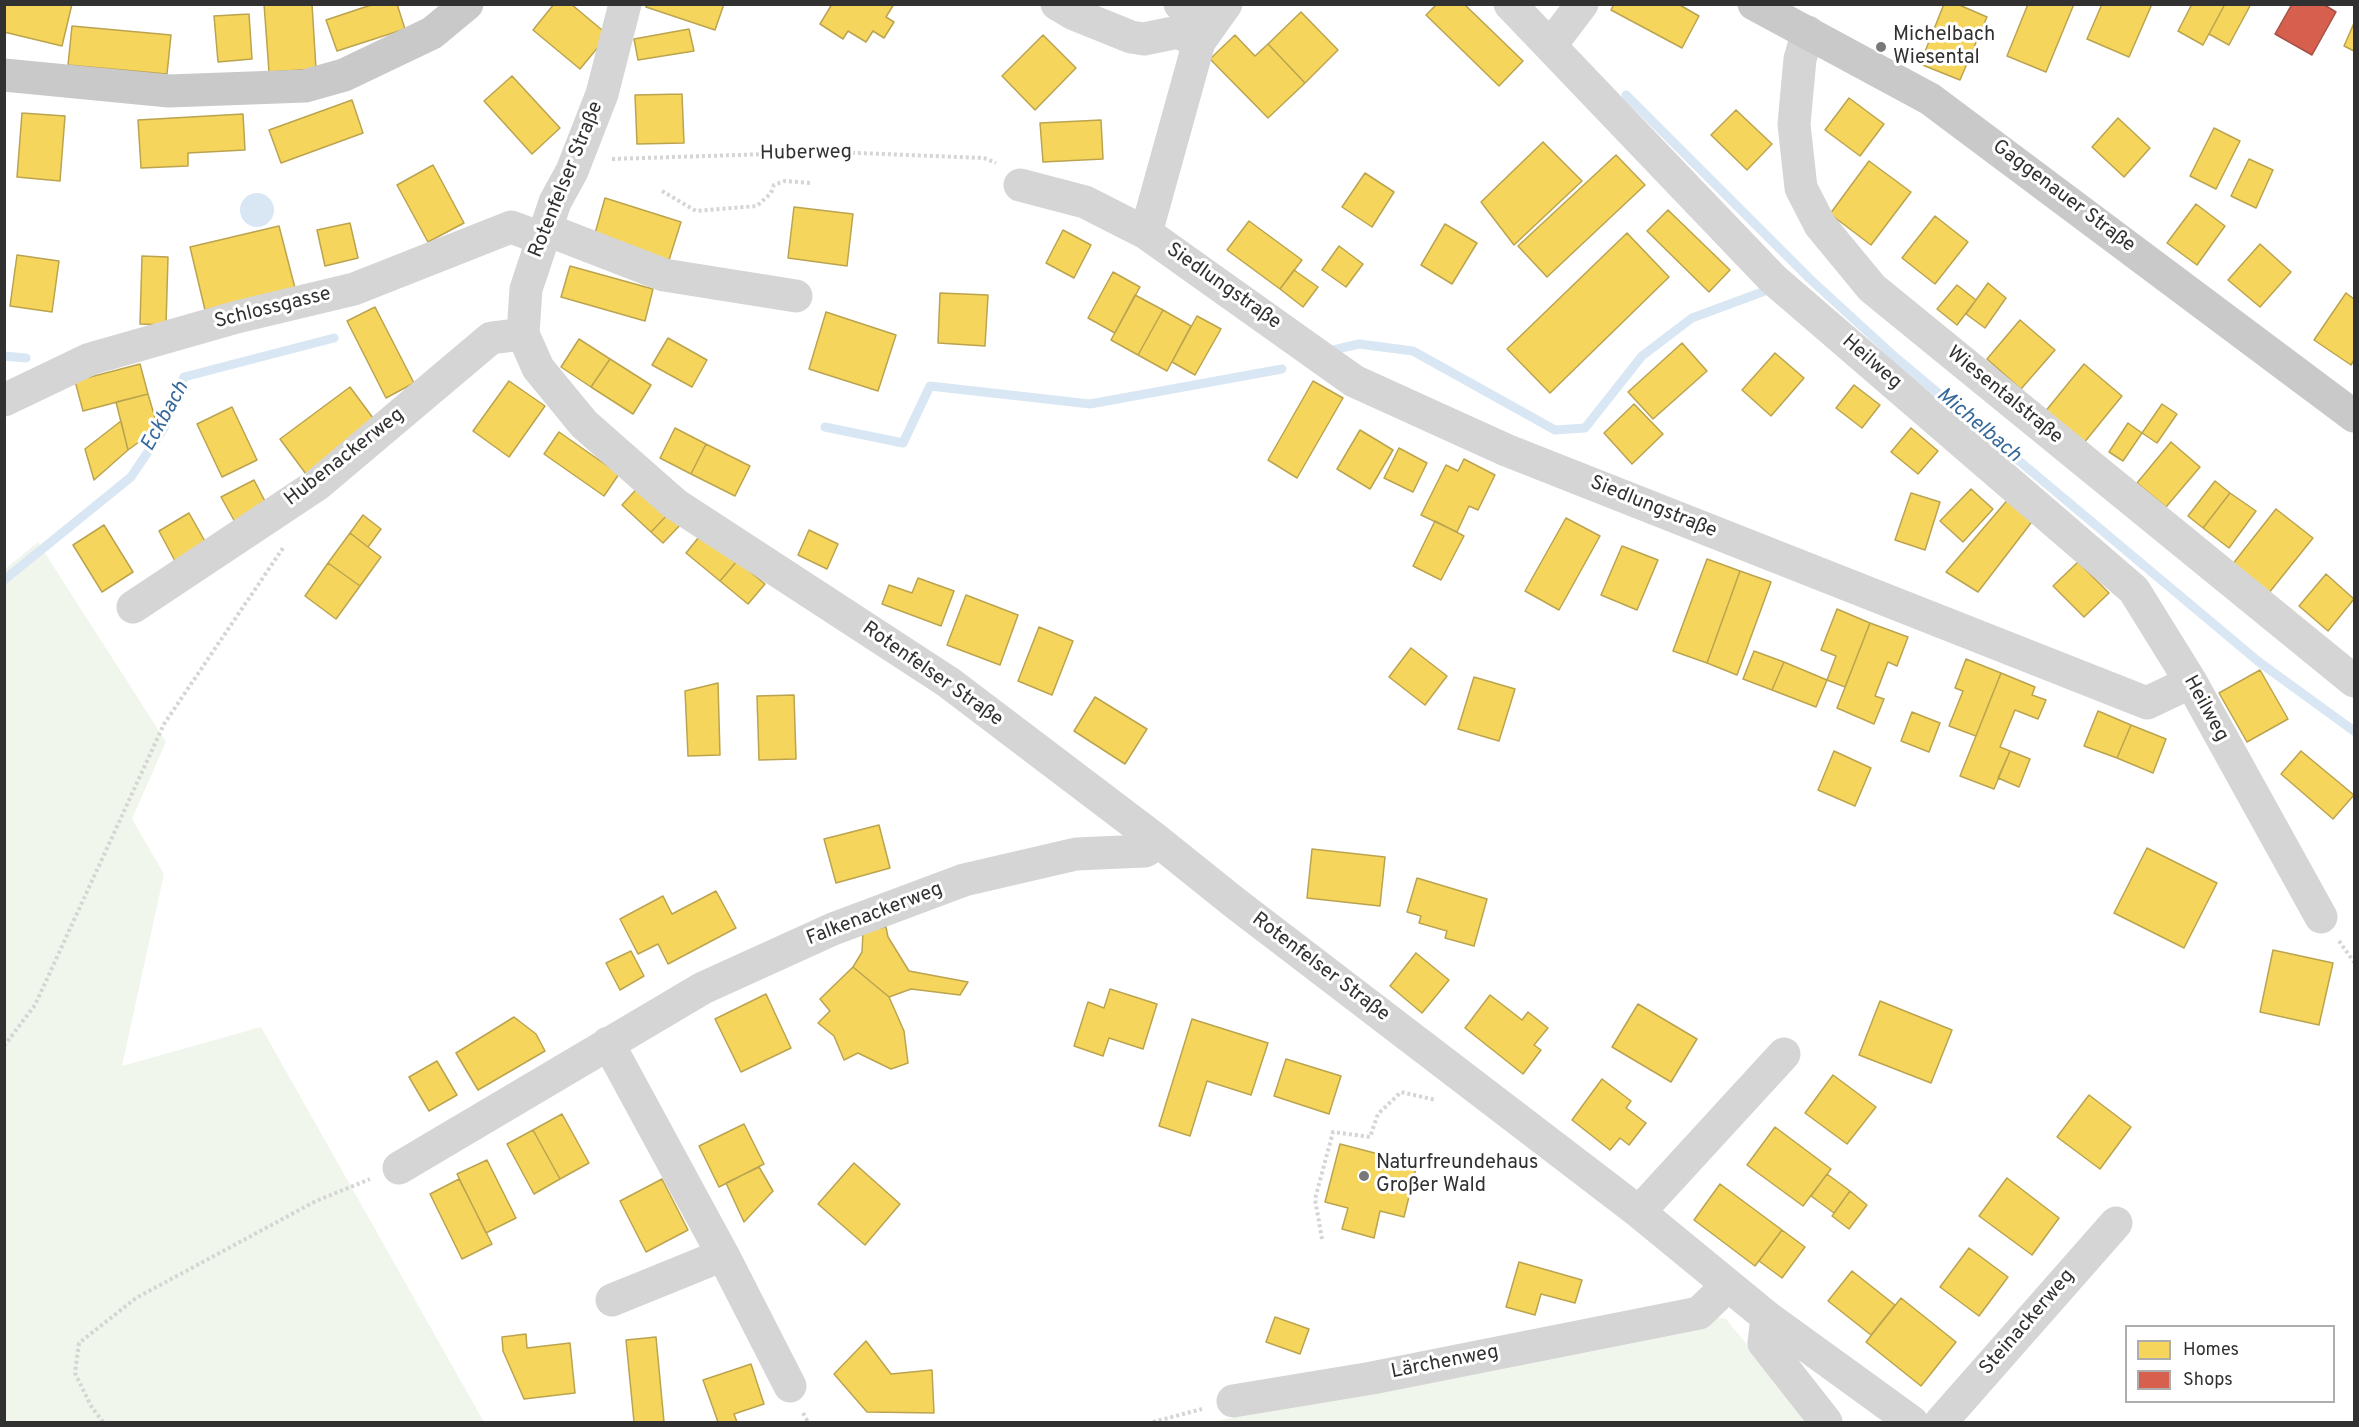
<!DOCTYPE html>
<html>
<head>
<meta charset="utf-8">
<style>
  body { margin:0 }
  #map { position:relative; width:2359px; height:1427px; overflow:hidden; background:#fff; font-family:Overpass,sans-serif }
  canvas { display:block }
  .frame { position:absolute; inset:0; border:6px solid #313131; pointer-events:none }
  .legend { position:absolute; left:2125px; top:1325px; width:210px; height:78px; box-sizing:border-box; background:#fff; border:2px solid #adadad; margin:0; padding:8px 10px; list-style:none; font-size:18px; color:#313131 }
  .legend li { display:flex; align-items:center; gap:12px; height:30px }
  .legend b { width:30px; border:2px solid #adadad }
</style>
</head>
<body>
<div id="map">
<canvas width="2359" height="1427"></canvas>
<div class="frame"></div>
<ul class="legend">
<li><b style="height:16px;background:#f6d55c"></b>Homes</li>
<li><b style="height:16px;background:#d6604d"></b>Shops</li>
</ul>
</div>
<script>
const ctx = document.querySelector('canvas').getContext('2d');
ctx.lineJoin = 'round';
function paint(path, color) { ctx.fillStyle = color; ctx.fill(path, 'evenodd'); }
const toPath = rows => new Path2D(rows.map(r => 'M' + r).join(''));
function stroke(path, color, width, dash) { ctx.strokeStyle = color; ctx.lineWidth = width; ctx.lineCap = dash ? 'butt' : 'round'; ctx.setLineDash(dash || []); ctx.stroke(path); }
function write(font, color, halo, rows, align = 'center') {
  ctx.font = font + ' Overpass,sans-serif'; ctx.lineWidth = 6; ctx.setLineDash([]); ctx.textBaseline = 'middle'; ctx.strokeStyle = halo; ctx.fillStyle = color; for (const [text, x, y, turn = 0] of rows) {
    ctx.save(); ctx.translate(x, y); ctx.rotate((+turn || 0) * Math.PI / 180); ctx.textAlign = isNaN(turn) ? turn : align; if (halo) ctx.strokeText(text, 0, 0); ctx.fillText(text, 0, 0); ctx.restore();
  }
}
const green = toPath([
  [38,542,166,742,132,819,164,874,122,1066,261,1027,484,1422,5,1422,4,570],
  [1716,1317,1726,1319,1811,1422,1214,1422,1288,1404]
]);
const water = toPath([
  '240 210a17 17 0 1 1 34 0a17 17 0 1 1-34 0Z'
]);
const homes = toPath([
  [4,4,72,4,62,46,4,32,4,4],
  [264,4,312,4,316,69,269,72,264,4],
  [374,4,397,4,405,29,337,51,326,20,374,4],
  [554,4,571,4,608,35,580,69,533,30,554,4],
  [646,4,724,4,715,30,646,7,646,4],
  [832,4,894,4,886,17,894,22,884,38,873,31,866,42,848,31,843,39,820,24,832,4],
  [1437,4,1464,4,1523,61,1499,86,1426,15,1437,4],
  [1614,4,1678,4,1699,16,1682,48,1611,10,1614,4],
  [1944,4,1957,4,1987,17,1960,80,1920,64,1944,4],
  [2028,4,2074,4,2046,72,2007,56,2028,4],
  [2102,4,2152,4,2129,57,2087,39,2102,4],
  [2192,4,2225,4,2203,45,2178,31,2192,4],
  [2225,4,2251,4,2229,45,2209,34,2225,4],
  [1301,12,1338,50,1305,83,1268,44,1301,12],
  [249,14,252,59,218,62,214,16,249,14],
  [2354,23,2354,51,2344,46,2354,23],
  [72,26,171,35,167,74,68,65,72,26],
  [689,29,694,51,638,60,634,39,689,29],
  [1043,35,1076,68,1035,110,1002,76,1043,35],
  [1235,35,1255,56,1268,44,1305,83,1268,118,1210,59,1235,35],
  [512,76,560,128,532,154,484,101,512,76],
  [682,94,684,143,637,144,635,95,682,94],
  [1849,98,1884,124,1860,156,1825,130,1849,98],
  [352,100,363,133,281,163,269,130,352,100],
  [1736,110,1772,144,1747,170,1711,135,1736,110],
  [22,113,65,116,60,181,17,177,22,113],
  [243,114,245,150,188,153,188,166,141,168,138,120,243,114],
  [2118,118,2150,148,2124,177,2092,147,2118,118],
  [1101,120,1103,159,1043,162,1040,123,1101,120],
  [2214,128,2240,141,2216,189,2190,176,2214,128],
  [1543,142,1582,181,1514,245,1481,202,1543,142],
  [1616,155,1645,185,1547,277,1518,246,1616,155],
  [2249,159,2273,170,2256,208,2231,196,2249,159],
  [1869,161,1911,192,1871,245,1830,214,1869,161],
  [433,165,464,223,428,242,397,185,433,165],
  [1365,173,1394,192,1372,227,1342,207,1365,173],
  [605,198,681,222,669,260,594,237,605,198],
  [2196,204,2225,226,2197,265,2167,243,2196,204],
  [794,207,853,214,847,266,788,258,794,207],
  [1668,210,1730,270,1709,292,1647,231,1668,210],
  [1935,216,1968,242,1935,284,1902,258,1935,216],
  [1249,221,1302,260,1280,289,1227,250,1249,221],
  [350,223,358,258,325,266,317,230,350,223],
  [1445,224,1477,243,1452,284,1421,265,1445,224],
  [279,226,295,288,205,310,190,247,279,226],
  [1063,230,1091,245,1074,278,1046,263,1063,230],
  [1627,233,1669,277,1550,393,1507,349,1627,233],
  [2260,244,2291,272,2260,307,2228,280,2260,244],
  [1339,246,1363,264,1346,287,1322,270,1339,246],
  [17,255,59,261,52,312,10,306,17,255],
  [142,256,168,257,166,325,140,324,142,256],
  [570,266,653,289,645,321,561,297,570,266],
  [1294,270,1318,287,1303,307,1280,289,1294,270],
  [1113,272,1140,287,1115,333,1088,318,1113,272],
  [1988,283,2006,298,1985,328,1966,314,1988,283],
  [1957,285,1976,300,1957,325,1937,309,1957,285],
  [940,293,988,295,985,346,938,343,940,293],
  [2346,293,2354,299,2354,360,2351,365,2314,340,2346,293],
  [1135,295,1163,310,1138,355,1111,340,1135,295],
  [375,307,414,383,386,398,347,321,375,307],
  [1163,310,1191,326,1167,371,1138,355,1163,310],
  [826,312,896,335,878,391,809,369,826,312],
  [1197,316,1221,329,1195,375,1172,362,1197,316],
  [2020,320,2055,350,2021,389,1987,359,2020,320],
  [668,338,707,360,692,387,652,365,668,338],
  [579,339,610,359,591,387,561,367,579,339],
  [1682,343,1707,371,1653,419,1628,392,1682,343],
  [1775,353,1804,378,1771,416,1742,390,1775,353],
  [610,359,651,385,633,414,591,387,610,359],
  [140,364,148,394,83,411,75,381,140,364],
  [2084,364,2122,396,2083,444,2044,413,2084,364],
  [509,381,545,406,509,457,473,431,509,381],
  [1313,381,1343,398,1297,478,1268,460,1313,381],
  [1854,385,1880,405,1862,428,1836,408,1854,385],
  [350,387,376,422,306,474,280,439,350,387],
  [148,394,158,428,128,450,116,402,148,394],
  [1634,404,1663,434,1632,464,1604,433,1634,404],
  [2162,404,2177,414,2157,443,2142,433,2162,404],
  [232,407,257,460,222,477,197,424,232,407],
  [121,421,128,450,94,480,85,449,121,421],
  [2128,423,2142,433,2123,461,2109,452,2128,423],
  [675,428,706,444,691,474,660,458,675,428],
  [1911,428,1938,451,1918,474,1891,452,1911,428],
  [1360,430,1393,450,1370,489,1337,469,1360,430],
  [559,432,619,474,604,496,544,454,559,432],
  [2171,442,2200,467,2166,507,2137,483,2171,442],
  [706,444,750,466,735,496,691,474,706,444],
  [1399,448,1427,463,1413,492,1384,478,1399,448],
  [1464,459,1495,475,1478,510,1469,506,1457,532,1421,515,1446,465,1458,471,1464,459],
  [254,480,267,505,235,522,221,497,254,480],
  [2215,481,2230,493,2203,528,2188,516,2215,481],
  [642,483,672,510,651,532,622,505,642,483],
  [1971,489,1993,509,1963,542,1940,521,1971,489],
  [1911,493,1940,502,1925,550,1895,540,1911,493],
  [2230,493,2256,511,2229,548,2203,528,2230,493],
  [2010,497,2034,519,1978,592,1946,572,2010,497],
  [2276,509,2313,538,2264,599,2228,570,2276,509],
  [672,510,684,521,663,543,651,532,672,510],
  [189,513,206,543,175,561,159,531,189,513],
  [363,515,381,529,368,547,350,533,363,515],
  [1566,518,1600,536,1559,610,1525,591,1566,518],
  [1435,521,1464,536,1441,580,1413,566,1435,521],
  [104,525,133,572,102,592,73,545,104,525],
  [809,530,838,544,827,569,798,555,809,530],
  [703,532,737,561,720,581,686,553,703,532],
  [350,533,381,557,360,586,328,563,350,533],
  [1622,546,1658,560,1637,610,1601,595,1622,546],
  [1707,559,1740,571,1707,663,1673,651,1707,559],
  [737,561,765,584,748,604,720,581,737,561],
  [2078,562,2109,593,2084,617,2053,586,2078,562],
  [328,563,360,586,336,619,305,596,328,563],
  [1740,571,1771,582,1737,675,1707,663,1740,571],
  [2326,574,2354,599,2328,631,2299,606,2326,574],
  [918,578,954,591,941,626,882,604,889,585,912,593,918,578],
  [966,595,1018,615,1000,665,947,645,966,595],
  [1837,609,1870,623,1845,687,1827,680,1836,656,1821,650,1837,609],
  [1870,623,1908,637,1897,666,1888,662,1875,696,1884,699,1874,724,1837,708,1870,623],
  [1039,627,1073,641,1052,695,1018,681,1039,627],
  [1411,648,1447,676,1425,705,1389,677,1411,648],
  [1754,651,1784,662,1772,690,1743,679,1754,651],
  [1966,659,2001,673,1976,736,1949,726,1963,691,1955,688,1966,659],
  [1784,662,1827,680,1816,707,1772,690,1784,662],
  [2260,670,2288,719,2247,742,2219,693,2260,670],
  [2001,673,2035,687,2032,695,2046,700,2038,719,2015,710,2000,747,2010,751,1994,789,1960,776,2001,673],
  [1474,677,1515,689,1499,741,1458,729,1474,677],
  [718,683,720,755,688,756,685,691,718,683],
  [794,695,796,759,759,760,757,696,794,695],
  [1095,697,1147,729,1125,764,1074,731,1095,697],
  [2098,711,2131,725,2117,758,2084,746,2098,711],
  [1912,712,1940,723,1929,752,1901,741,1912,712],
  [2131,725,2166,739,2153,773,2117,758,2131,725],
  [1834,751,1871,768,1855,806,1818,790,1834,751],
  [2010,751,2030,759,2019,787,1998,778,2010,751],
  [2301,751,2354,795,2333,819,2281,774,2301,751],
  [879,825,890,868,836,883,824,839,879,825],
  [2147,848,2217,883,2184,948,2114,913,2147,848],
  [1312,849,1385,857,1380,906,1307,898,1312,849],
  [1417,878,1487,899,1474,946,1445,938,1447,931,1419,923,1421,916,1407,912,1417,878],
  [716,891,736,928,668,964,658,944,638,954,620,919,663,896,672,914,716,891],
  [886,927,888,937,909,971,968,982,960,995,911,989,889,997,853,967,862,952,863,931,886,927],
  [2273,950,2333,963,2319,1025,2260,1012,2273,950],
  [631,951,644,976,620,990,606,963,631,951],
  [1416,953,1449,980,1422,1013,1390,986,1416,953],
  [853,967,889,997,904,1031,908,1063,891,1069,858,1053,844,1060,834,1036,818,1023,830,1011,820,999,853,967],
  [1110,989,1157,1004,1143,1049,1109,1038,1103,1056,1074,1046,1088,1002,1104,1008,1110,989],
  [766,994,791,1048,741,1072,715,1019,766,994],
  [1490,995,1522,1020,1528,1012,1548,1028,1534,1045,1541,1050,1523,1074,1465,1028,1490,995],
  [1880,1001,1952,1030,1931,1083,1859,1055,1880,1001],
  [1638,1004,1697,1039,1671,1082,1612,1047,1638,1004],
  [514,1017,536,1034,545,1051,478,1090,456,1053,514,1017],
  [1192,1019,1268,1043,1251,1095,1207,1081,1190,1136,1159,1126,1192,1019],
  [1286,1059,1341,1076,1329,1114,1274,1096,1286,1059],
  [437,1061,457,1095,429,1111,409,1077,437,1061],
  [1833,1075,1876,1107,1847,1144,1805,1113,1833,1075],
  [1602,1079,1631,1101,1626,1108,1646,1123,1629,1145,1620,1138,1610,1150,1572,1120,1602,1079],
  [2089,1095,2131,1127,2100,1169,2057,1137,2089,1095],
  [562,1114,589,1163,560,1179,533,1130,562,1114],
  [744,1124,764,1164,719,1187,699,1146,744,1124],
  [1775,1127,1831,1169,1803,1206,1747,1165,1775,1127],
  [533,1130,560,1179,534,1194,507,1144,533,1130],
  [1340,1144,1417,1164,1404,1217,1380,1211,1374,1238,1342,1229,1348,1208,1325,1202,1340,1144],
  [487,1160,516,1218,486,1233,457,1174,487,1160],
  [854,1163,900,1204,865,1245,818,1204,854,1163],
  [759,1167,773,1191,744,1222,726,1183,759,1167],
  [1827,1174,1850,1191,1834,1213,1811,1196,1827,1174],
  [2007,1178,2059,1218,2032,1255,1979,1216,2007,1178],
  [459,1179,492,1244,462,1259,430,1194,459,1179],
  [662,1179,688,1230,646,1252,620,1201,662,1179],
  [1720,1184,1782,1230,1755,1266,1694,1220,1720,1184],
  [1850,1191,1867,1205,1849,1229,1832,1216,1850,1191],
  [1782,1230,1805,1247,1782,1278,1759,1261,1782,1230],
  [1969,1248,2008,1277,1979,1316,1940,1287,1969,1248],
  [1519,1262,1582,1280,1575,1303,1541,1294,1535,1315,1506,1307,1519,1262],
  [1852,1271,1895,1305,1871,1335,1828,1301,1852,1271],
  [1901,1298,1956,1342,1921,1386,1866,1342,1901,1298],
  [1275,1317,1309,1329,1300,1354,1266,1342,1275,1317],
  [526,1334,527,1348,570,1343,575,1393,524,1399,503,1351,502,1337,526,1334],
  [656,1337,664,1422,634,1422,626,1340,656,1337],
  [866,1341,891,1374,932,1370,934,1413,867,1412,834,1374,866,1341],
  [751,1364,764,1404,734,1414,737,1422,718,1422,703,1380,751,1364]
]);
const shops = toPath([
  [2292,4,2323,4,2336,12,2312,55,2275,34,2292,4]
]);
const stream = toPath([
  [1626,95,1810,279,1894,356,2259,662,2354,731],
  [1333,350,1359,344,1413,351,1555,430,1585,428,1642,356,1692,318,1765,291],
  [4,356,26,358],
  [825,427,903,443,930,386,1090,404,1282,369],
  [4,580,131,477,164,428,184,377,334,338]
]);
const path = toPath([
  [612,159,832,152,984,158,996,163],
  [662,191,696,211,757,206,771,193,774,185,785,181,810,183],
  [2339,941,2354,962],
  [4,1046,35,1005,164,724,283,548],
  [1322,1239,1315,1199,1333,1132,1370,1137,1378,1114,1401,1092,1436,1100],
  [803,1413,808,1422],
  [103,1422,91,1406,75,1373,79,1343,136,1298,316,1201,370,1179],
  [1153,1422,1202,1409]
]);
const minor = toPath([
  [625,4,602,94,572,171,555,202,526,289,523,334,538,368,584,424,675,504,948,682,1159,842,1235,903,1639,1212,1767,1317,1912,1422],
  [1057,4,1074,14,1131,37,1144,39,1178,32,1199,42],
  [1180,4,1207,29],
  [1510,4,1773,279,2134,590,2191,682,2321,917],
  [1808,32,1800,59,1794,124,1801,188,1820,225,1872,288,2354,681],
  [1550,46,1582,4],
  [1020,185,1085,202,1146,233,1354,381,1506,450,2147,703,2191,682],
  [545,229,664,275,796,296],
  [1146,233,1199,42,1226,4],
  [4,400,90,359,237,317,354,289,511,227,541,238],
  [133,607,318,484,491,338,523,334],
  [608,1043,723,1255,790,1386],
  [399,1168,703,988,833,929,964,880,1076,854,1145,851,1159,842],
  [1639,1212,1784,1054],
  [612,1300,723,1255],
  [1767,1317,1764,1343,1826,1422],
  [1233,1401,1372,1378,1699,1313,1727,1286],
  [1941,1422,2116,1223]
]);
const major = toPath([
  [1754,4,1930,99,2354,416],
  [4,75,169,91,305,86,344,75,432,33,467,4]
]);
const markers = [
  [1881,47,6,"#797979"],
  [1364,1176,6,"#797979"]
];
const poiNames = [
  ["Michelbach",1893,36],
  ["Wiesental",1893,59],
  ["Naturfreundehaus",1376,1164],
  ["Großer Wald",1376,1187]
];
const streetNames = [
  ["Huberweg",806,154,-1],
  ["Rotenfelser Straße",567,180,-68],
  ["Gaggenauer Straße",2063,197,37],
  ["Siedlungstraße",1223,287,35],
  ["Schlossgasse",273,309,-14],
  ["Heilweg",1871,363,41],
  ["Wiesentalstraße",2004,396,39],
  ["Hubenackerweg",345,458,-38],
  ["Siedlungstraße",1653,508,22],
  ["Rotenfelser Straße",932,675,35],
  ["Heilweg",2205,709,61],
  ["Falkenackerweg",875,915,-21],
  ["Rotenfelser Straße",1320,968,37],
  ["Steinackerweg",2028,1323,-49],
  ["Lärchenweg",1445,1363,-11]
];
const waterNames = [
  ["Eckbach",166,417,-61],
  ["Michelbach",1978,426,40]
];
paint(green, '#f1f6ed');
paint(water, '#d9e7f4');
paint(homes, '#f6d55c');
stroke(homes, '#bba44f', 1.5);
paint(shops, '#d6604d');
stroke(shops, '#a45245', 1.5);
stroke(stream, '#d9e7f4', 9);
stroke(path, '#d5d5d5', 4, [3, 3]);
stroke(minor, '#d5d5d5', 33);
stroke(major, '#c9c9c9', 33);
for (const [x, y, r, color] of markers) { const dot = new Path2D(); dot.arc(x, y, r, 0, 2 * Math.PI); ctx.fillStyle = color; ctx.fill(dot); stroke(dot, '#fff', 2); }
write('20px', '#313131', '#fff', poiNames, 'left');
write('20px', '#313131', '#fff', streetNames);
write('italic 21px', '#37699b', '#fff', waterNames);
</script>
</body>
</html>
